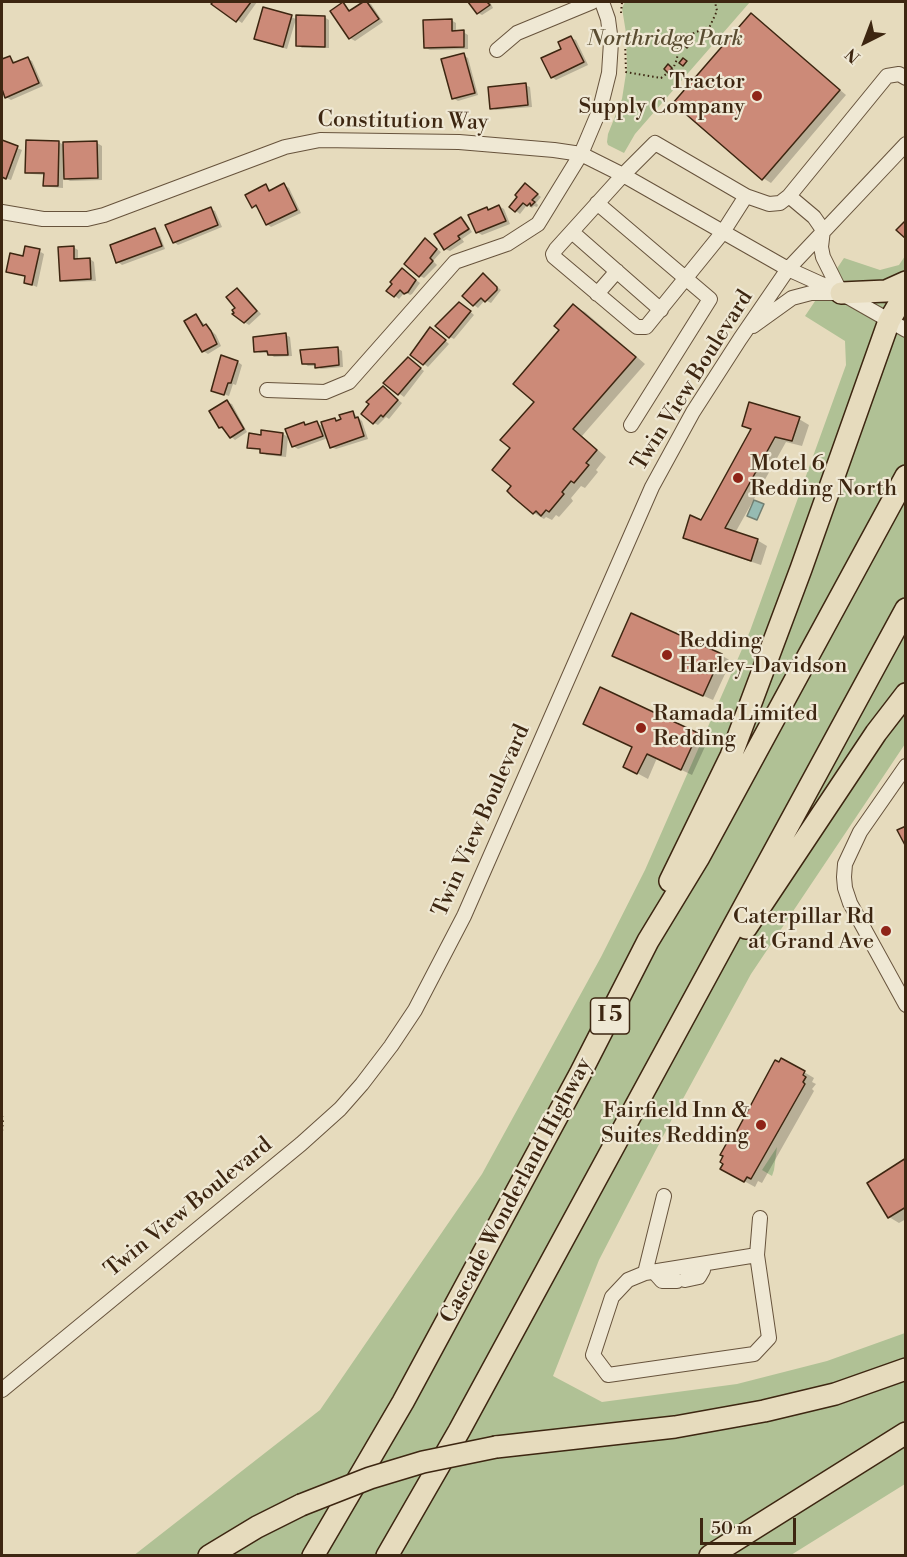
<!DOCTYPE html>
<html>
<head>
<meta charset="utf-8">
<style>
  body { margin:0 }
  #map { position:relative; width:907px; height:1557px; overflow:hidden; background:#e6dbbd; font-family:"Libre Bodoni",serif }
  canvas { display:block }
  .frame { position:absolute; inset:0; border:3px solid #3d2611; pointer-events:none }
  .north { position:absolute; left:835px; top:12px; width:60px; height:60px; -webkit-text-stroke:4px #efe8d4; paint-order:stroke; rotate:222deg; font-size:16px; font-weight:700; line-height:24px; text-align:center; color:#3d2611 }
  .north::after { content:''; display:block; margin:auto; width:21px; height:27px; background:#3d2611; clip-path:polygon(50% 0,100% 100%,50% 72%,0 100%) }
  .scale { position:absolute; left:700px; top:1518px; width:96px; height:27px; box-sizing:border-box; border:3px solid #3d2611; border-top:0; padding-left:8px; font-size:18px; line-height:21px; white-space:nowrap; color:#3d2611; -webkit-text-stroke:4px #efe8d4; paint-order:stroke }
</style>
</head>
<body>
<div id="map">
<canvas width="907" height="1557"></canvas>
<div class="frame"></div>
<div class="north">N</div>
<div class="scale">50 m</div>
</div>
<script>
const ctx = document.querySelector('canvas').getContext('2d');
ctx.lineJoin = 'round';
function paint(path, color) { ctx.fillStyle = color; ctx.fill(path, 'evenodd'); }
const toPath = rows => new Path2D(rows.map(r => 'M' + r).join(''));
function stroke(path, color, width, dash) { ctx.strokeStyle = color; ctx.lineWidth = width; ctx.lineCap = dash ? 'butt' : 'round'; ctx.setLineDash(dash || []); ctx.stroke(path); }
function write(font, color, halo, rows, align = 'center') {
  ctx.font = font + ' "Libre Bodoni",serif'; ctx.lineWidth = 4.5; ctx.setLineDash([]); ctx.textBaseline = 'middle'; ctx.strokeStyle = halo; ctx.fillStyle = color; for (const [text, x, y, turn = 0] of rows) {
    ctx.save(); ctx.translate(x, y); ctx.rotate((+turn || 0) * Math.PI / 180); ctx.textAlign = isNaN(turn) ? turn : align; if (halo) ctx.strokeText(text, 0, 0); ctx.fillText(text, 0, 0); ctx.restore();
  }
}
const green = toPath([
  [625,2,750,2,635,134,624,153,608,145,607,142,608,134,622,99,627,67,626,33,622,8],
  [905,256,905,744,751,974,672,1119,599,1260,553,1376,602,1402,737,1384,827,1361,905,1333,905,1484,791,1555,133,1556,320,1410,482,1174,601,957,645,870,750,631,846,365,845,341,805,316,844,258,880,270,899,265],
  [777,1147,774,1170,772,1176,762,1170]
]);
const water = toPath([
  [754,500,764,504,757,520,747,516,754,500]
]);
const shadow = toPath([
  [214,2,257,2,242,23,213,3],
  [366,2,371,4,383,22,355,41,350,38,332,11,343,4,351,12],
  [470,2,490,2,493,8,482,15,478,13],
  [751,15,846,95,771,183,763,178],
  [291,17,296,19,287,49,256,39],
  [324,17,329,20,329,48,302,48,298,45],
  [451,20,456,23,456,32,463,32,468,35,468,49,430,50,426,48],
  [571,38,576,40,588,65,556,80,552,77,563,49],
  [463,55,468,58,478,95,458,101,453,98],
  [10,57,16,63,27,58,32,61,43,86,11,100,6,97,2,86,2,61],
  [525,85,530,87,532,107,496,110,491,108],
  [2,142,22,150,11,180,2,177],
  [59,142,65,146,97,143,102,146,102,180,70,181,63,177,63,188,50,187,45,185,45,175,32,174,27,172],
  [284,185,289,188,301,213,271,227,267,224,259,208,253,207,266,186,272,191],
  [530,188,541,197,536,203,538,205,537,207,534,206,532,208,527,205,520,214,516,211],
  [499,206,504,209,510,224,482,235,477,232,487,209,490,211],
  [211,209,215,211,222,227,178,245,174,242],
  [461,219,465,221,472,232,462,239,464,242,450,251,445,249],
  [155,230,159,233,165,249,122,265,118,262],
  [426,240,441,252,433,261,437,265,424,278,420,276],
  [73,247,78,250,78,260,90,259,94,262,96,281,66,282,61,280],
  [39,251,44,254,37,287,25,282,27,277,7,271,24,258],
  [403,270,420,283,412,294,410,295,405,292,399,299,389,291],
  [484,275,501,290,491,303,485,300,478,308,474,305],
  [237,290,242,292,261,314,249,325,244,322,237,308],
  [464,306,474,315,454,339,450,337],
  [575,307,585,312,645,364,582,436,606,457,596,470,598,472,585,488,581,486,571,498,573,501,559,517,556,515,552,520,546,517,544,519,534,513,514,495,512,448,536,402,561,330],
  [196,316,216,335,221,346,208,354,203,351],
  [435,331,449,344,428,367,424,364],
  [286,335,290,337,292,356,274,357,269,353,260,353,256,351],
  [337,348,342,351,343,367,321,369,316,366,308,366,304,363],
  [238,362,242,365,236,385,233,384,229,396,212,390],
  [412,362,424,371,404,397,385,383],
  [387,391,402,403,389,419,386,417,378,425,374,423],
  [227,402,232,404,247,432,235,440,220,427],
  [352,412,362,421,368,439,336,449,331,447,328,438,298,449,293,446,304,423,308,426,317,423,324,427,334,419,339,422,342,420],
  [799,419,809,425,802,446,786,442,735,533,757,540,767,546,761,565,695,543,685,537,702,521,752,430],
  [263,432,283,434,288,437,286,457,266,455,262,450,249,447,262,436],
  [721,655,731,661,713,700,624,661],
  [601,689,708,740,692,775,657,758,648,779,635,772,634,747],
  [804,1072,814,1078,812,1082,816,1084,812,1089,814,1091,762,1183,758,1181,755,1187,722,1169,732,1142],
  [906,1160,906,1219,899,1223,889,1217]
]);
const building = toPath([
  [213,2,251,2,236,22,211,4,213,2],
  [343,2,349,11,363,2,367,2,379,19,349,39,330,11,343,2],
  [468,2,487,2,490,5,477,14,468,2],
  [263,7,292,15,283,47,254,39,263,7],
  [751,13,840,90,762,180,673,103,751,13],
  [296,15,325,16,325,47,296,46,296,15],
  [452,19,452,31,464,30,464,47,424,48,423,20,452,19],
  [571,36,584,62,551,78,541,58,561,49,558,42,571,36],
  [688,39,692,43,687,48,683,44,688,39],
  [464,53,475,93,452,99,441,59,464,53],
  [10,56,13,63,28,57,39,83,5,98,2,89,2,59,10,56],
  [683,58,687,61,683,66,679,63,683,58],
  [668,64,672,68,668,73,664,69,668,64],
  [526,83,528,105,490,109,488,87,526,83],
  [2,140,18,146,6,179,2,177,2,140],
  [26,140,59,141,58,186,43,186,44,173,25,173,26,140],
  [97,141,98,178,64,179,63,142,97,141],
  [284,183,297,210,266,225,256,205,252,208,245,195,266,184,269,191,284,183],
  [525,183,538,194,532,200,535,202,531,206,530,203,527,206,523,203,515,212,509,207,517,197,515,195,525,183],
  [499,205,506,221,476,233,468,215,487,207,488,210,499,205],
  [211,207,218,225,173,243,165,225,211,207],
  [461,217,469,229,458,236,460,239,444,250,434,234,461,217],
  [906,220,906,239,896,230,906,220],
  [155,228,162,246,116,263,110,245,155,228],
  [425,238,437,249,430,258,433,261,419,277,404,264,425,238],
  [25,246,40,249,32,285,24,283,25,276,6,272,10,253,23,256,25,246],
  [74,246,74,259,90,258,91,279,60,281,58,247,74,246],
  [402,268,416,280,408,292,404,294,400,290,394,297,386,291,392,284,390,282,402,268],
  [483,273,497,287,497,290,485,302,481,298,473,306,462,296,483,273],
  [237,288,257,311,244,323,232,314,234,313,232,310,235,308,226,297,237,288],
  [459,302,471,311,449,338,435,326,459,302],
  [573,304,636,357,573,429,597,450,586,463,589,465,574,483,571,481,562,492,564,494,549,512,546,510,541,516,536,511,533,514,513,497,507,491,511,486,492,470,510,448,500,440,534,402,513,384,559,330,554,326,573,304],
  [196,314,203,326,206,324,211,331,217,344,202,352,184,321,196,314],
  [430,327,446,340,423,365,410,355,430,327],
  [286,333,288,355,268,355,267,351,254,352,253,337,286,333],
  [338,347,339,365,315,368,315,364,302,364,300,350,338,347],
  [221,355,238,361,231,383,228,383,224,395,211,391,221,355],
  [408,357,421,368,398,395,383,383,408,357],
  [383,386,398,400,383,417,381,415,373,424,361,414,369,404,366,402,383,386],
  [227,400,244,429,230,438,222,427,219,428,209,411,227,400],
  [749,402,800,417,792,441,775,437,725,528,758,539,751,561,683,538,690,515,701,520,751,429,742,426,749,402],
  [353,411,355,418,358,417,364,436,330,448,321,422,335,418,336,421,341,419,339,415,353,411],
  [317,421,323,436,292,447,285,429,304,422,305,425,317,421],
  [261,430,283,433,281,455,260,453,260,449,247,448,249,433,261,435,261,430],
  [631,613,722,654,703,696,612,656,631,613],
  [600,687,698,733,681,770,647,754,637,774,623,767,632,747,583,724,600,687],
  [906,826,906,847,897,830,906,826],
  [781,1058,805,1071,803,1075,806,1077,803,1082,805,1084,751,1179,747,1177,744,1182,720,1169,723,1164,720,1162,723,1156,720,1155,729,1139,732,1140,775,1060,779,1062,781,1058],
  [906,1158,906,1207,888,1218,867,1183,906,1158]
]);
const path = toPath([
  [621,13,622,2],
  [625,40,626,72,661,78,673,69,677,59,678,48,685,37,710,26,717,11,715,2],
  [2,1116,3,1119,2,1132]
]);
const minor = toPath([
  [497,50,517,33,592,2],
  [746,196,723,232,646,327,637,327,554,257,553,254,556,249,623,175,655,143,746,196,769,204,780,203,789,196,887,76,899,74,906,78],
  [597,203,710,299,631,425],
  [2,212,43,219,87,219,104,215,285,147,320,140,459,142,554,150,581,154,623,175,788,269,841,293,906,330],
  [572,232,661,310],
  [597,294,617,271],
  [753,326,792,298,811,293,841,293,823,257,821,247,823,230,814,217,789,196],
  [267,390,325,392,349,382,455,262,507,244,538,224,581,154,600,109,609,73,611,42,608,19,602,2],
  [906,766,860,832,845,864,844,877,845,888,850,903,906,1005],
  [664,1196,645,1273,628,1280,612,1297,593,1355,608,1375,754,1354,769,1338,757,1255,760,1218],
  [654,1272,662,1281,677,1281],
  [645,1273,757,1255],
  [685,1280,699,1277,703,1270,703,1264],
  [2,1390,301,1144,340,1109,362,1084,391,1046,415,1010,464,916,652,487,693,412,740,339,788,269,906,144]
]);
const highway = toPath([
  [841,293,886,291,906,282],
  [670,881,731,756,801,569,889,321,906,292],
  [746,928,876,733,906,694],
  [496,1447,675,1427,764,1411,835,1394,906,1369],
  [209,1556,257,1527,301,1505],
  [313,1556,403,1402,580,1074,648,941,699,857,906,476],
  [387,1556,459,1431,906,609],
  [710,1556,906,1433]
]);
const highwayBridge = toPath([
  [301,1505,370,1478,423,1462,496,1447]
]);
const markers = [
  [757,96,6,"#8f2418"],
  [738,478,6,"#8f2418"],
  [667,655,6,"#8f2418"],
  [641,728,6,"#8f2418"],
  [886,931,6,"#8f2418"],
  [761,1125,6,"#8f2418"]
];
const shields = [
  [610,1016,39]
];
const shieldNames = [
  ["I 5",610,1016]
];
const parkNames = [
  ["Northridge Park",665,40]
];
const poiNames = [
  ["Tractor",745,83],
  ["Supply Company",745,108],
  ["Motel 6",750,465,"left"],
  ["Redding North",750,490,"left"],
  ["Redding",679,642,"left"],
  ["Harley-Davidson",679,667,"left"],
  ["Ramada Limited",653,715,"left"],
  ["Redding",653,740,"left"],
  ["Caterpillar Rd",874,918],
  ["at Grand Ave",874,943],
  ["Fairfield Inn &",749,1112],
  ["Suites Redding",749,1137]
];
const streetNames = [
  ["Constitution Way",403,122,1],
  ["Twin View Boulevard",693,381,-58],
  ["Twin View Boulevard",482,821,-66],
  ["Cascade Wonderland Highway",517,1191,-62],
  ["Twin View Boulevard",189,1208,-39]
];
paint(green, '#b0c195');
paint(water, '#96bbb3');
stroke(water, '#727f72', 1.5);
paint(shadow, '#0003');
paint(building, '#cc8a78');
stroke(building, '#3d2611', 1.5);
stroke(minor, '#67533c', 16);
stroke(highway, '#3d2611', 24);
stroke(path, '#3d2611', 2, [1.5, 3]);
stroke(minor, '#efe8d4', 14);
stroke(highway, '#e6dbbd', 21);
stroke(highwayBridge, '#3d2611', 24, []);
stroke(highwayBridge, '#e6dbbd', 21);
for (const [x, y, r, color] of markers) { const dot = new Path2D(); dot.arc(x, y, r, 0, 2 * Math.PI); ctx.fillStyle = color; ctx.fill(dot); stroke(dot, '#efe8d4', 2); }
for (const [x, y, w] of shields) { const box = new Path2D(); box.roundRect(x - w / 2, y - 18, w, 36, 4.5); ctx.fillStyle = '#efe8d4'; ctx.fill(box); stroke(box, '#3d2611', 1.5); }
write('bold 21px', '#3d2611', null, shieldNames);
write('italic 22px', '#5a4d32', '#efe8d4', parkNames);
write('22px', '#3d2611', '#efe8d4', poiNames, 'right');
write('22px', '#3d2611', '#efe8d4', streetNames);
</script>
</body>
</html>
